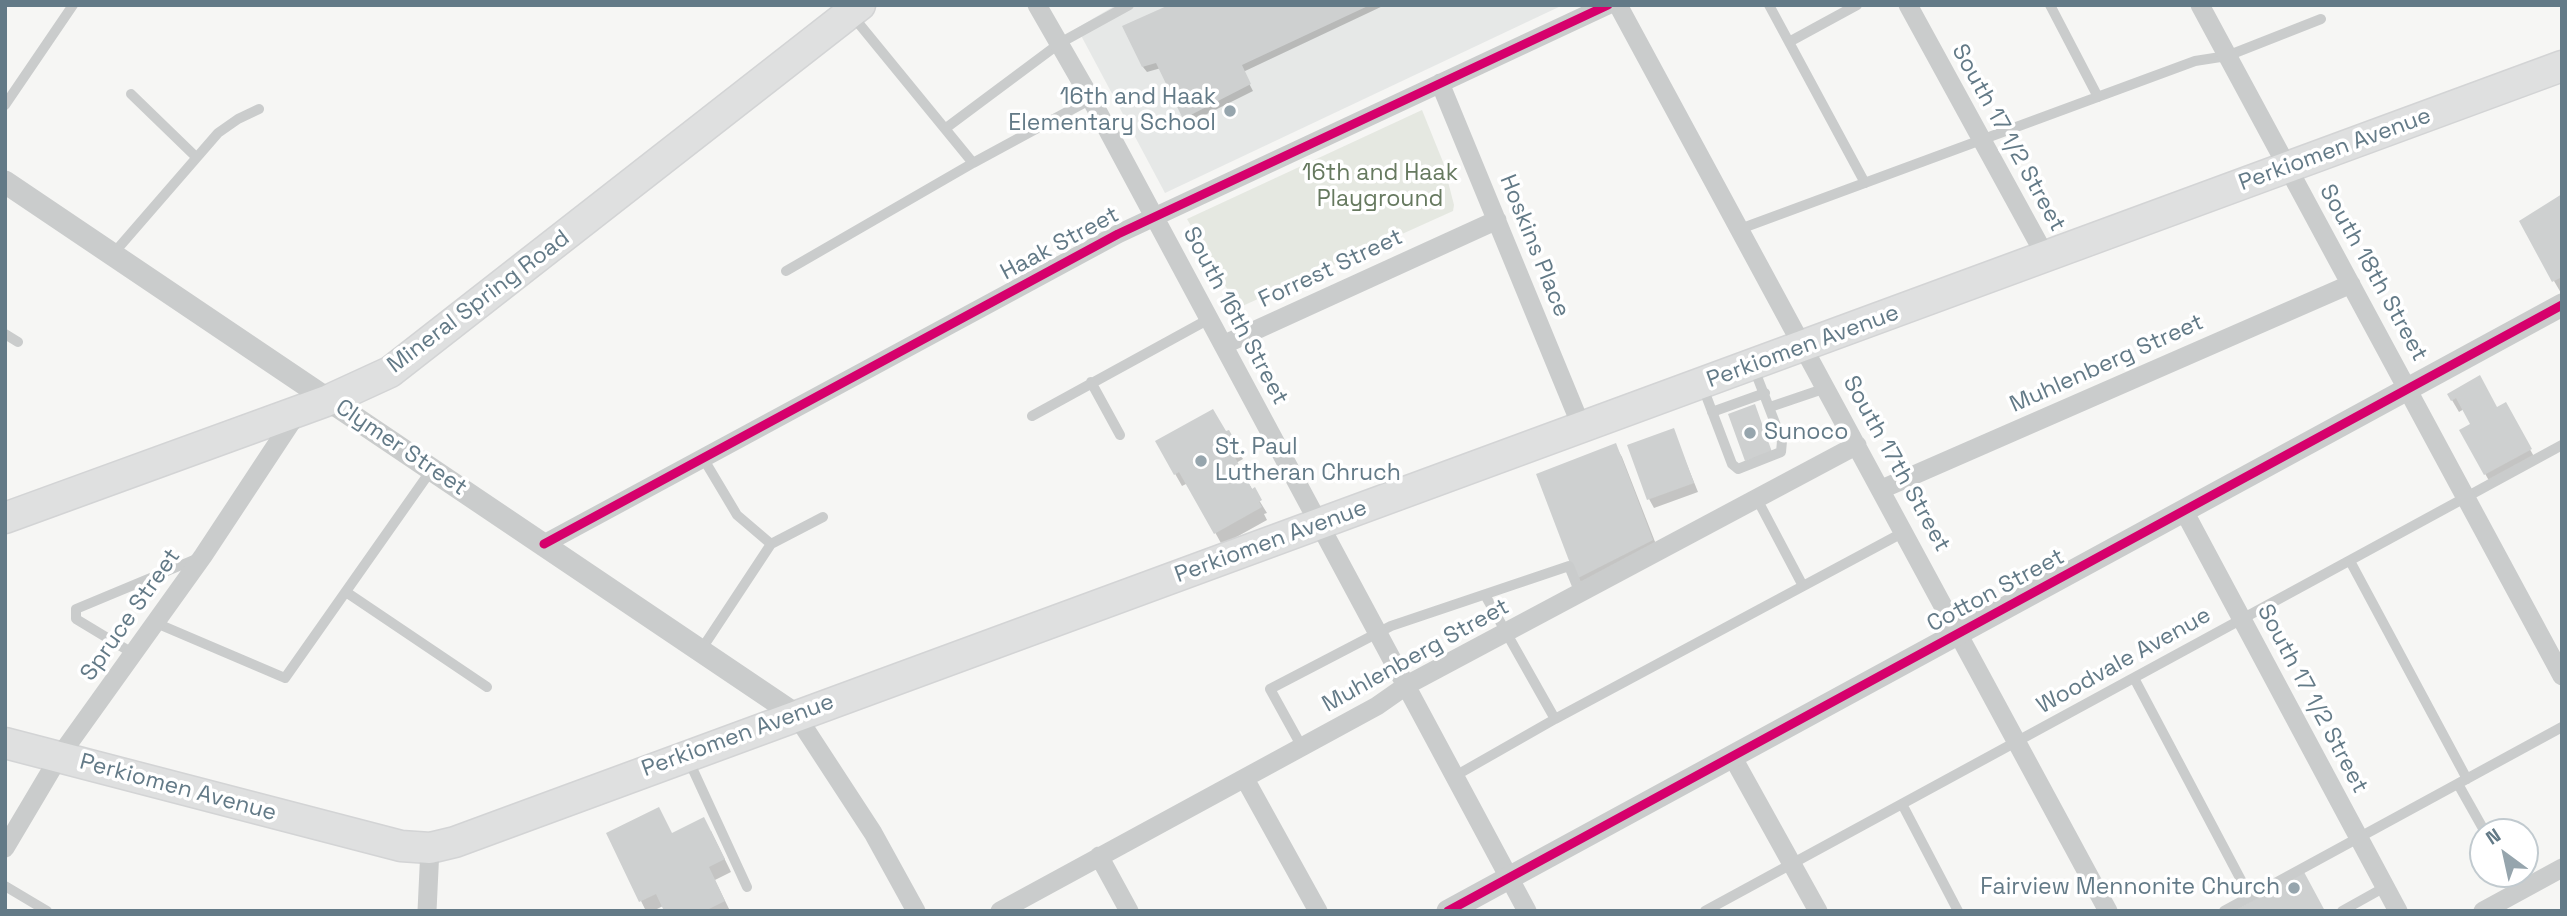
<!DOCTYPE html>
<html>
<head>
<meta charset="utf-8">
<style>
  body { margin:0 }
  #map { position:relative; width:2567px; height:916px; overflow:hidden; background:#f6f6f4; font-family:"Space Grotesk",sans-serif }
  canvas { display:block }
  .frame { position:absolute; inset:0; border:7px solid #637a87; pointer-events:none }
  .north { position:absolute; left:2469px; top:818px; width:70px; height:70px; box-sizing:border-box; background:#fff; border:2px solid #c1cacf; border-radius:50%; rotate:327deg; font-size:19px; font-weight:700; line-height:28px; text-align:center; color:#637a87 }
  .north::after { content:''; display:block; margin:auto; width:24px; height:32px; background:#96a5ad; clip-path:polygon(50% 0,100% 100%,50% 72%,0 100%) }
</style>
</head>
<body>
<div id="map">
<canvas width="2567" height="916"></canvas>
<div class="frame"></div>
<div class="north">N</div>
</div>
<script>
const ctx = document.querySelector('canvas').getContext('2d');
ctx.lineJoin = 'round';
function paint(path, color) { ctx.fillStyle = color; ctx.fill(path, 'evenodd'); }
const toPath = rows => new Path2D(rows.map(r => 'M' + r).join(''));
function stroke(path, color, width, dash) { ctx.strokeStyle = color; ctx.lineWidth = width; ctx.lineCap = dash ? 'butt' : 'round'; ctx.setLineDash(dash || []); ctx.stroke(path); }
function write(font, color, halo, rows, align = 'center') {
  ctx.font = font + ' "Space Grotesk",sans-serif'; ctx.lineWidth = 7; ctx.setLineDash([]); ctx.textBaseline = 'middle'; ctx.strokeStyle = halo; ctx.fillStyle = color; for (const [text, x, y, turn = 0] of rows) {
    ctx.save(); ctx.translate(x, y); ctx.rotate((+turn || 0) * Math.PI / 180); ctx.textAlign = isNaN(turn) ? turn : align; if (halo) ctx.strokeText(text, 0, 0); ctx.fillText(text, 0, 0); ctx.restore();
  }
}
const built = toPath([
  [1116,5,1563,5,1165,193,1077,28]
]);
const green = toPath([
  [1422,110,1443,162,1454,205,1453,211,1238,308,1187,219]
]);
const shadow = toPath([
  [1173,5,1385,5,1243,72,1253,91,1187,124,1161,68,1147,72,1143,67],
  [2562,196,2562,292,2561,293,2554,281],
  [2449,395,2497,409,2505,404,2537,462,2492,486,2461,431,2473,425,2464,409,2459,412],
  [1673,430,1698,492,1654,508,1649,499],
  [1228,432,1243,459,1236,463,1267,513,1264,514,1267,520,1222,545,1188,483,1182,486,1157,442],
  [1615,445,1622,457,1659,552,1585,590,1578,578],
  [711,831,731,872,715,880,730,911,666,911,663,906,653,911,646,911,641,901,672,835]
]);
const building = toPath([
  [1169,5,1370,5,1242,65,1251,84,1183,119,1156,63,1142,67,1122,26],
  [2562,194,2562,277,2552,282,2519,221],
  [2480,375,2497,407,2506,402,2532,449,2484,475,2459,430,2470,424,2456,398,2451,401,2447,394],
  [1755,404,1772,452,1745,461,1728,414],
  [1213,409,1226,431,1229,430,1238,446,1231,450,1252,489,1255,487,1262,500,1259,502,1262,507,1214,534,1179,472,1174,475,1155,441],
  [1674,428,1694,483,1647,500,1627,445],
  [1616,443,1653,540,1576,579,1536,474],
  [659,807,672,833,704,817,725,859,709,867,725,901,705,911,664,911,656,894,639,902,606,833],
  [2304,872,2325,911,2234,911]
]);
const service = toPath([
  [1769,5,1865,183],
  [2050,5,2098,97],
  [851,14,973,163],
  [1789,42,1857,5],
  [131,94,195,156],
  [5,105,73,5],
  [946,128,1060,43,1129,5],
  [1740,229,2195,61,2227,56,2321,19],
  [113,254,218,133,238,119,259,109],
  [786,271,973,163,1091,99],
  [5,334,18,342],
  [1091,382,1120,435],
  [1702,385,1732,464,1738,469,1781,452,1782,441,1753,366],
  [1770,407,1826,388],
  [1712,412,1765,393],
  [1032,416,1209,319],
  [703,458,737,515,771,544],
  [1757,499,1803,586],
  [2350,561,2467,779],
  [346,592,487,687],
  [1485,595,1555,719],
  [156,623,285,678,432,469],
  [701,650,771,544,823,517],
  [134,654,76,619,76,609,196,559],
  [2134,678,2250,897],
  [1302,747,1270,689,1391,626,1569,566,1580,593],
  [688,759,747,887],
  [1455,776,1555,719,1904,532],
  [2458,784,2485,832],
  [1902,804,1958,911],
  [2508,874,2518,892],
  [5,886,47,911],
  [1705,911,2562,445],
  [2224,911,2562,727],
  [2342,911,2385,887]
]);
const minor = toPath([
  [1037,5,1091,99,1527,911],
  [1618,5,2108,911],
  [1908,5,2046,257],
  [2200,5,2562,676],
  [1440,83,1582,428],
  [1223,345,1497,220],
  [1882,489,2351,284],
  [2184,511,2398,911],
  [544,544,1118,234,1608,5],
  [796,715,873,833,916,911],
  [1732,756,1818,911],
  [1245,779,1318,911],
  [5,848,59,757,203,556,298,412],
  [1099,856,1129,911],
  [427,911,430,848],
  [1000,911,1377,706,1407,685,1857,445],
  [2483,911,2562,868]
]);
const tertiary = toPath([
  [5,182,796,715],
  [1448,911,2562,305]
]);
const primary = toPath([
  [5,518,329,400,390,372,860,5],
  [5,743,401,846,430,848,455,842,2562,66]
]);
const cycleway = toPath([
  [544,544,1118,234,1608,5],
  [1448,911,2562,305]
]);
const markers = [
  [1230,111,7,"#96a5ad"],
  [1750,433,7,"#96a5ad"],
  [1201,461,7,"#96a5ad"],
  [2294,888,7,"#96a5ad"]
];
const poiNames = [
  ["16th and Haak",1216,98],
  ["Elementary School",1216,124],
  ["Sunoco",1764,433,"left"],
  ["St. Paul",1215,448,"left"],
  ["Lutheran Chruch",1215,474,"left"],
  ["Fairview Mennonite Church",2280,888]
];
const streetNames = [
  ["South 17 1/2 Street",2008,138,61],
  ["Perkiomen Avenue",2335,150,-20],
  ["Haak Street",1060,244,-28],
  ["Hoskins Place",1534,246,68],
  ["Forrest Street",1331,269,-25],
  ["South 18th Street",2373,273,61],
  ["Mineral Spring Road",479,302,-37],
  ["South 16th Street",1235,316,62],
  ["Perkiomen Avenue",1803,347,-20],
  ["Muhlenberg Street",2107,364,-24],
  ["Clymer Street",401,448,34],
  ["South 17th Street",1896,464,61],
  ["Perkiomen Avenue",1271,542,-20],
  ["Cotton Street",1996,591,-28],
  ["Spruce Street",131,615,-55],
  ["Muhlenberg Street",1416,656,-29],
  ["Woodvale Avenue",2124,661,-29],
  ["South 17 1/2 Street",2312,699,62],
  ["Perkiomen Avenue",738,736,-20],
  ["Perkiomen Avenue",178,788,15]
];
const parkNames = [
  ["16th and Haak",1380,174],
  ["Playground",1380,200]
];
paint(built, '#e6e8e7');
paint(green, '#e5e8e1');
paint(shadow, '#0003');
paint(building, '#ced0d0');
stroke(primary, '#d3d4d5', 33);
stroke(service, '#cacccc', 10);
stroke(minor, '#cacccc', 19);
stroke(tertiary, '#cacccc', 23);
stroke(primary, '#dfe0e0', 30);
stroke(cycleway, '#d6006c', 9);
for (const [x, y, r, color] of markers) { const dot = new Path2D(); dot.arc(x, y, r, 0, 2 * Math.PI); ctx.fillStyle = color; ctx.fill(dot); stroke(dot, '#fff', 2.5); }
write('23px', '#637a87', '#fff', poiNames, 'right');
write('23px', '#637a87', '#fff', streetNames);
write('23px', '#66795f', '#fff', parkNames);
</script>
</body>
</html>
